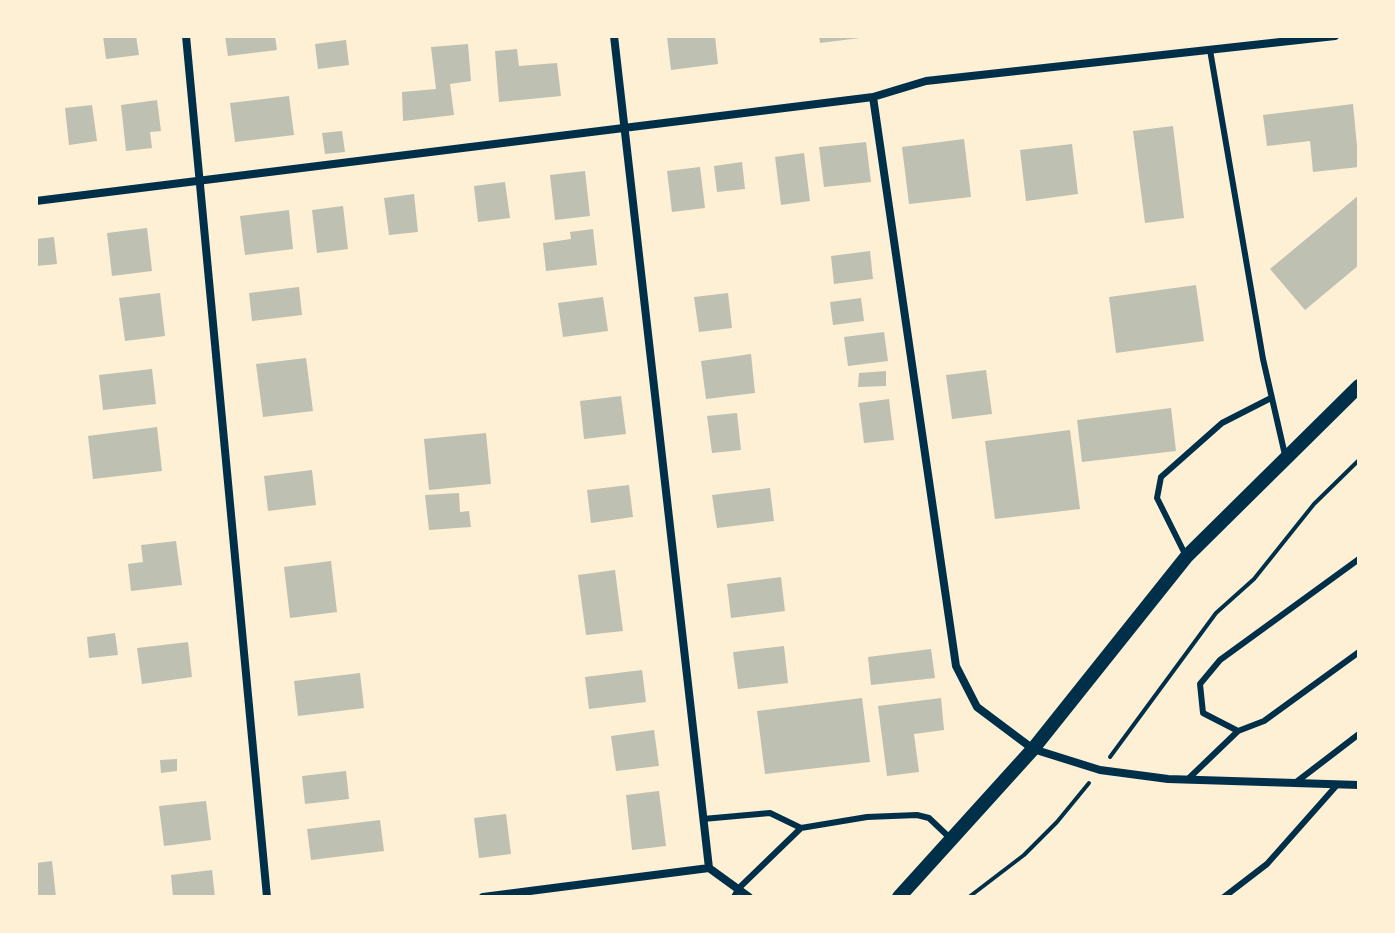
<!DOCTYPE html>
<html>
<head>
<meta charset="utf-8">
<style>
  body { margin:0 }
  #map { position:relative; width:1395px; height:933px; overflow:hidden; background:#fdf0d5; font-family:"DM Sans",sans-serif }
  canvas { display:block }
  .frame { position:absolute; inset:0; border:38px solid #fdf0d5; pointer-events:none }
</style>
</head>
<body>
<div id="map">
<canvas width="1395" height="933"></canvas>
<div class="frame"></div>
</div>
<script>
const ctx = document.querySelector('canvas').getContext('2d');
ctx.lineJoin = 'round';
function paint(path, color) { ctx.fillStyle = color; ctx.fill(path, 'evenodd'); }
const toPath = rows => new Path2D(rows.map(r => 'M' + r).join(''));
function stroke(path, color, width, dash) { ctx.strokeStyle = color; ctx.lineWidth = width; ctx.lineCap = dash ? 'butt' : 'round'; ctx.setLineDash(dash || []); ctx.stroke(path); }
const building = toPath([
  [103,36,136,36,139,55,106,59],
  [225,36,275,36,277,50,228,56],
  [715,36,718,64,671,70,667,37],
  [819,36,860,36,860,38,820,43],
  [346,40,349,65,318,69,315,44],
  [468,44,471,81,450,84,454,115,403,121,402,92,436,89,431,47],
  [517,49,519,66,557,63,561,96,499,102,495,51],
  [289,96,294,135,235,142,230,103],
  [157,100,161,131,150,132,152,148,126,151,121,105],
  [1353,104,1359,167,1313,172,1310,141,1267,146,1263,115],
  [92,105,97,141,69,145,65,108],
  [1173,126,1184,218,1145,223,1133,131],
  [342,131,345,152,325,154,322,133],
  [964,139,971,197,909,204,902,147],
  [866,142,871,182,824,187,819,147],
  [1072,144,1078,194,1026,201,1020,150],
  [804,153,810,201,781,205,775,157],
  [742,162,745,189,717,192,714,166],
  [700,167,705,208,672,212,667,171],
  [585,171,590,216,555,220,550,175],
  [505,182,510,218,478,222,474,186],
  [414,194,418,232,389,235,384,198],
  [1359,195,1359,265,1305,310,1270,269],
  [343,206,348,249,317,253,312,210],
  [289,210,293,249,245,255,240,216],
  [147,228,152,271,112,276,107,233],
  [593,229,597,265,546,271,543,243,571,239,570,232],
  [54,237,57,264,36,266,36,239],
  [870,251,873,279,834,284,831,256],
  [1196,285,1204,341,1116,353,1109,297],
  [299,287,302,315,252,321,249,293],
  [160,293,165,336,125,341,119,298],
  [728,293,732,328,699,332,694,297],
  [603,297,608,331,563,337,558,303],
  [861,298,864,321,833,325,830,302],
  [884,332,888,361,848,366,844,337],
  [751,354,755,393,706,399,701,361],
  [306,358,313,411,263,417,256,364],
  [152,369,156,404,103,410,99,375],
  [986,370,992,414,952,419,946,375],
  [886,371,886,386,858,387,859,373],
  [621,396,626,434,584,439,580,401],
  [889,399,894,440,864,443,859,403],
  [1171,408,1176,451,1082,462,1077,420],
  [737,413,741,450,712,453,707,416],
  [157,427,162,471,93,479,88,436],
  [1070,430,1080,509,995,519,985,441],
  [486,433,491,484,429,490,424,439],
  [312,470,316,505,268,511,264,476],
  [629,485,633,517,591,523,587,490],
  [770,488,774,521,717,528,712,495],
  [459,493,460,512,469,511,471,527,429,530,425,495],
  [176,541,182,585,131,591,128,564,143,562,141,545],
  [331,561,337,612,290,618,284,567],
  [615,570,623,631,586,635,578,575],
  [781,577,785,611,731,618,727,584],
  [115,633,118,655,89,658,87,637],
  [188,642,192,677,142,684,137,648],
  [784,646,788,683,738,689,733,652],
  [931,649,935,678,871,685,868,657],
  [642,670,646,702,589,709,585,677],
  [360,673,364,708,298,716,294,681],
  [862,698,870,762,765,774,757,711],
  [941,698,944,730,914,734,919,772,887,776,878,706],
  [654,730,659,766,616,771,611,736],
  [177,759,177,771,161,773,160,760],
  [346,771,349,799,305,804,302,776],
  [659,791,666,846,632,850,626,795],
  [206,801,211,840,164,846,159,806],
  [506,814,511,854,479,858,474,818],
  [380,820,384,851,311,860,307,829],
  [52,861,56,897,36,897,36,863],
  [212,870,215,897,173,897,171,875]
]);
const path = toPath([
  [1110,757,1216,613,1254,579,1314,504,1359,460],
  [969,897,1024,855,1057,822,1089,783]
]);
const service = toPath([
  [1210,50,1263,359,1285,455],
  [1185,554,1157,498,1161,477,1222,423,1271,398],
  [1359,559,1220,660,1200,684,1203,713,1238,731,1264,721,1359,652],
  [1187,780,1238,731],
  [1295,783,1359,734],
  [703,819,770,813,801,828,739,888,734,897],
  [801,828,867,817,917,815,929,818,951,839],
  [1224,897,1267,864,1337,785]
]);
const minor = toPath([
  [186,36,267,897],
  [614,36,709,868],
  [873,97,956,666,977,707,1033,749,1100,770,1168,779,1359,785],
  [36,201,873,97,926,81,1335,36],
  [483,897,709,868,749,897]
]);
const tertiary = toPath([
  [899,897,1033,749,1187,556,1359,386]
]);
paint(building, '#bec0b2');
stroke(path, '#003049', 4);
stroke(service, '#003049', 6);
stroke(minor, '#003049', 8);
stroke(tertiary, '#003049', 14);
</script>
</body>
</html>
